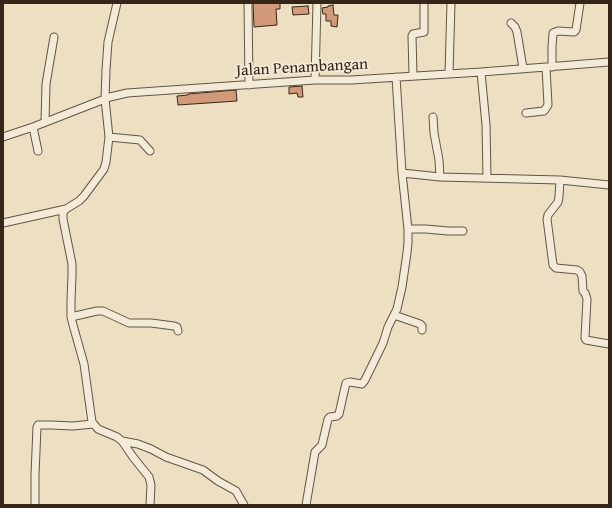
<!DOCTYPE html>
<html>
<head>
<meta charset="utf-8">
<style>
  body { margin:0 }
  #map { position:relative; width:612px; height:508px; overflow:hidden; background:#ecdfc2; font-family:"Gentium Book Plus",serif }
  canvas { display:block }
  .frame { position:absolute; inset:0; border:4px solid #36261a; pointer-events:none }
</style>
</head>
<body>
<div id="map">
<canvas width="612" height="508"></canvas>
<div class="frame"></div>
</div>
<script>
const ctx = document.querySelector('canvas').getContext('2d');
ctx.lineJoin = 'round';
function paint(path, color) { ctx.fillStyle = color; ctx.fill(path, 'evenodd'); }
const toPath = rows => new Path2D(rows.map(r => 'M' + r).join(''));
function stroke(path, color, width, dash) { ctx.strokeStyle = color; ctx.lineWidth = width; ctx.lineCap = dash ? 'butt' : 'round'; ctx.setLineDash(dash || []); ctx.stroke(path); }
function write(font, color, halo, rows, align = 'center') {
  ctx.font = font + ' "Gentium Book Plus",serif'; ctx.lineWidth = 3.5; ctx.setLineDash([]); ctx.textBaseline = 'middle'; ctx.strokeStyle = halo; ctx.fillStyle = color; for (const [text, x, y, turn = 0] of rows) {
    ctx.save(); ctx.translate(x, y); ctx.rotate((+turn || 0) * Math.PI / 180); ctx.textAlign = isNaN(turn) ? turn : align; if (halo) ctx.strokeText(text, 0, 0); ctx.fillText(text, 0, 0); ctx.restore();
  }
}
const building = toPath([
  [253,3,280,3,280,9,276,9,277,25,254,27,253,3],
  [333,5,334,15,338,15,337,27,331,26,331,21,326,21,326,14,323,14,322,8,328,7,328,6,333,5],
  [308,6,309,14,293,15,292,7,308,6],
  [302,86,303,97,298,97,297,93,289,94,289,87,302,86],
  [236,90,237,101,178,105,177,96,188,95,188,94,236,90]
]);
const minor = toPath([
  [117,3,108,42,106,70,105,99,109,137,106,162,104,169,84,196,79,201,66,209,63,212,63,219,72,264,72,275,71,301,71,317,73,325,84,364,92,422,98,429,117,437,122,441,133,457,149,477,151,485,150,505],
  [248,3,249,85],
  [511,23,515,27,517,32,523,68],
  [552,67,552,47,553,33,558,31,574,32,576,30,580,3],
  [481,72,486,125,487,178],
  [449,73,451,3],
  [413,75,412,36,413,34,424,32,424,3],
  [315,80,317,3],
  [526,113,544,111,548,105,546,67],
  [433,117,434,133,439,160,440,177],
  [45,122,46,84,54,37],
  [33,127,38,151],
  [3,137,33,127,110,97,127,93,315,80,351,80,481,72,546,67,609,62],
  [109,137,140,140,150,151],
  [402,173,440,177,560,180,609,185],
  [560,180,559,197,558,202,548,215,547,219,553,265,556,268,577,270,580,272,582,276,583,291,585,293,587,299,585,338,586,340,609,344],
  [3,223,66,209],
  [408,229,426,229,448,231,463,231],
  [394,315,420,324,422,326,422,330],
  [71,317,97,311,103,311,129,323,151,323,174,326,177,327,178,331],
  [122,441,138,444,151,449,166,457,203,470,218,481,236,491,244,505],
  [35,505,35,475,37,427,38,425,51,425,73,426,93,424],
  [306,505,315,452,322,445,328,419,330,417,337,416,339,414,346,383,350,382,362,384,365,380,383,343,388,327,397,309,402,287,407,253,408,243,408,229,402,173,396,77]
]);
const streetNames = [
  ["Jalan Penambangan",302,68,-3]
];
paint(building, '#d29a78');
stroke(building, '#36261a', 1);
stroke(minor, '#645444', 9);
stroke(minor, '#f3ead7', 7);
write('16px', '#36261a', '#f3ead7', streetNames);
</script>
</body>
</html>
